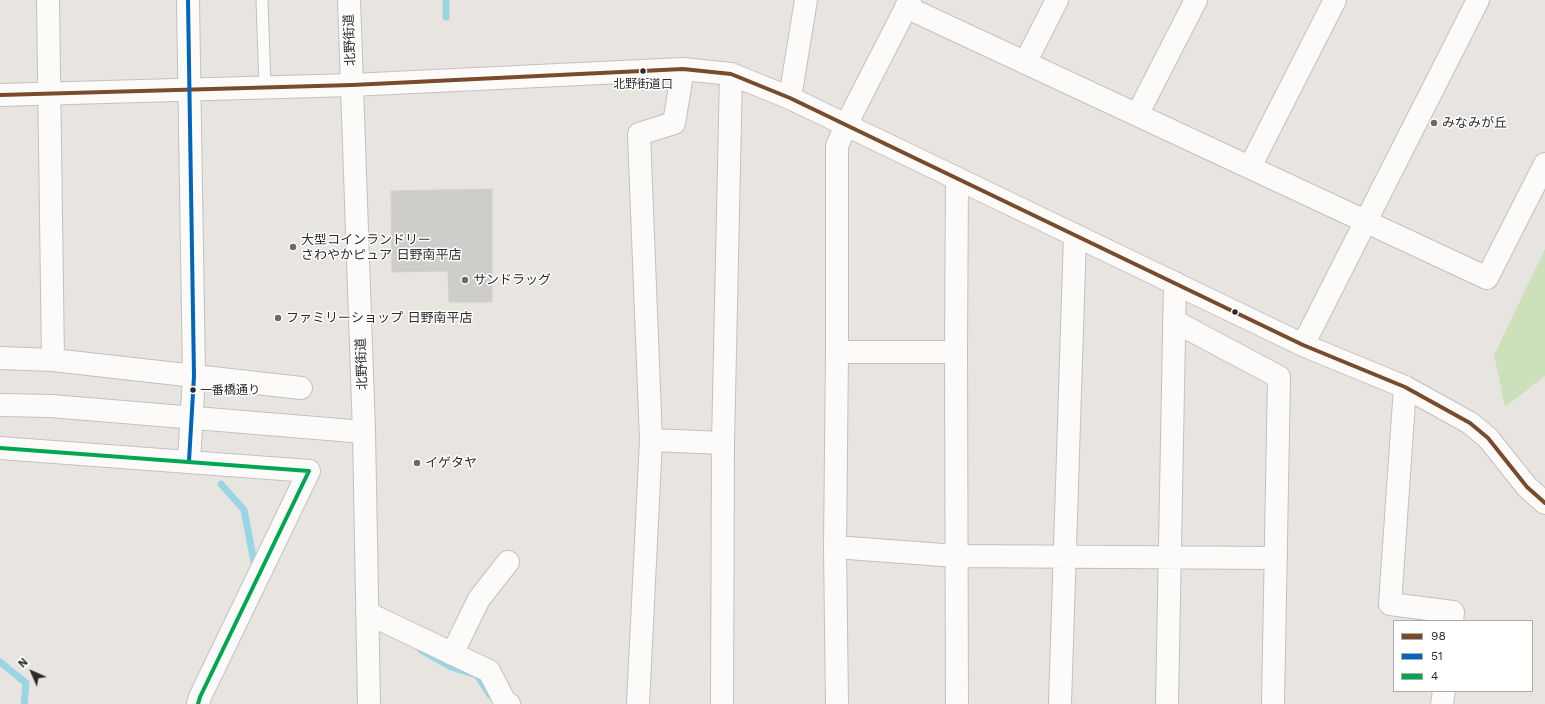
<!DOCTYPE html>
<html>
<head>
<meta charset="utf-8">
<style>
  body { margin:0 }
  #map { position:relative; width:1545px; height:704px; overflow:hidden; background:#e8e4e0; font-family:"Work Sans",sans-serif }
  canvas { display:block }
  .legend { position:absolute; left:1393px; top:620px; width:140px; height:72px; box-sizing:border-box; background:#fff; border:1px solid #aaa; margin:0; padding:5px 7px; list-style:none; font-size:12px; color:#2a2a2a }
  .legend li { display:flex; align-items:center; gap:8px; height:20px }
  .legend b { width:20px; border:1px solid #aaa }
  .north { position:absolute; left:12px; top:652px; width:40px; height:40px; -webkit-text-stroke:3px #fff; paint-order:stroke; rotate:315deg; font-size:11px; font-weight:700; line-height:16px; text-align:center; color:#2a2a2a }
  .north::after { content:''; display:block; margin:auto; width:14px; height:18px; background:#2a2a2a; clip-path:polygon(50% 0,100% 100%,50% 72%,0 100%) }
</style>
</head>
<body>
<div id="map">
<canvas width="1545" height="704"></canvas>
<ul class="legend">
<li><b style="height:5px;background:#7a4b2a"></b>98</li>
<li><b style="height:5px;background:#0065bd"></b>51</li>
<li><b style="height:5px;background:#00a651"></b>4</li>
</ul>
<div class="north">N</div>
</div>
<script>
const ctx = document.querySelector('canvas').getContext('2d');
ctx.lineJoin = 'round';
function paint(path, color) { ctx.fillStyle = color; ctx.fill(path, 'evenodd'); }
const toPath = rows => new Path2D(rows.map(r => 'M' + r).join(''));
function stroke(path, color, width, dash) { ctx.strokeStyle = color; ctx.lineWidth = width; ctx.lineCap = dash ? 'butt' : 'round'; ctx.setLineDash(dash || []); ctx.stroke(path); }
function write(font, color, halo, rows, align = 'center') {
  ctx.font = font + ' "Work Sans","Noto Sans JP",sans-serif'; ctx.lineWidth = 3; ctx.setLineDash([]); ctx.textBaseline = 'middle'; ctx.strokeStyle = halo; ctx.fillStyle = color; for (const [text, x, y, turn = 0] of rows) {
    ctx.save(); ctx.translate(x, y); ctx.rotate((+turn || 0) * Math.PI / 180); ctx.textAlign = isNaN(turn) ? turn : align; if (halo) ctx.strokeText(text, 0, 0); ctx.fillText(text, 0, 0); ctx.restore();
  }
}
const green = toPath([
  [1545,249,1545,376,1505,407,1494,355]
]);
const stream = toPath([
  [446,17,446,0],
  [221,484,244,510,255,567,254,569],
  [421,650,451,667,477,675,490,695],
  [0,662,26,683,24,704]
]);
const building = toPath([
  [492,189,492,302,449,302,448,271,392,272,391,191,492,189]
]);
const service = toPath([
  [262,0,265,87]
]);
const minor = toPath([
  [48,0,53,360],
  [188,0,194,376,189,461],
  [906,7,1487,278,1545,164],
  [1025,63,1057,0],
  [790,98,806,0],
  [1137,115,1196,0],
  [1250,167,1335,0],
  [957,178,956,352,957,704],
  [1174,321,1279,377,1273,704],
  [837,352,956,352],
  [0,358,53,360,301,388],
  [1405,387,1390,604,1453,612,1452,621],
  [1488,438,1527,487,1545,503],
  [651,440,723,443],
  [0,448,309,471,200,697,198,704],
  [835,547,956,556,1276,558],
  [367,613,489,671,505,702,509,704],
  [452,654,479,599,508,562],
  [638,704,651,440,639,134,674,123,683,69],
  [722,704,723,443,731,74],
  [837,704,835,547,837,352,837,146,846,125],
  [1060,704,1075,235],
  [1167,704,1175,283],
  [1442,704,1444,691]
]);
const tertiary = toPath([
  [0,95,352,85,683,69,731,74,790,98,1303,345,1405,387,1470,423,1488,438],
  [846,125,910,0],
  [1303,345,1478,0],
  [0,405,51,406,364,432]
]);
const secondary = toPath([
  [349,0,364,432,369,704]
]);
const bus1 = toPath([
  [0,95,352,85,683,69,731,74,790,98,1303,345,1405,387,1470,423,1488,438,1527,487,1545,503]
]);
const bus2 = toPath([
  [188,0,194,376,189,461]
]);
const bus3 = toPath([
  [0,448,309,471,200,697,198,704]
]);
const markers = [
  [643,71,3.5,"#2a2a2a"],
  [1434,123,4,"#6c6b6a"],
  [293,247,4,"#6c6b6a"],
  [465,280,4,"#6c6b6a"],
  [1235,312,3.5,"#2a2a2a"],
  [278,318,4,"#6c6b6a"],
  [193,390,3.5,"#2a2a2a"],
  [417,463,4,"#6c6b6a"]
];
const busNames = [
  ["北野街道口",643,84],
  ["一番橋通り",200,390,"left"]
];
const streetNames = [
  ["北野街道",350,40,-92],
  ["北野街道",362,364,-92]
];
const poiNames = [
  ["みなみが丘",1442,123],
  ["大型コインランドリー",301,240],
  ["さわやかピュア 日野南平店",301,255],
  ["サンドラッグ",473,280],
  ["ファミリーショップ 日野南平店",286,318],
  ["イゲタヤ",425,463]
];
paint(green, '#cde0bc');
stroke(stream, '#9ad5e4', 7);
paint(building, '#cfcdca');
stroke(building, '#d3d0cc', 1);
stroke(service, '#c2c1c1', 13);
stroke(minor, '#c2c1c1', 24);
stroke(tertiary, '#c2c1c1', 24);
stroke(secondary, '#c2c1c1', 24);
stroke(service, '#fcfbfa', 11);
stroke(minor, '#fcfbfa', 22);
stroke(tertiary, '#fcfbfa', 22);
stroke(secondary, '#fcfbfa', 22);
stroke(bus1, '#7a4b2a', 4);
stroke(bus2, '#0065bd', 4);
stroke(bus3, '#00a651', 4);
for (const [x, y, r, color] of markers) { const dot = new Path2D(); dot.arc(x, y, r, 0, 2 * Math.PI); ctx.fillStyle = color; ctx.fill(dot); stroke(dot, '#fff', 1.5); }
write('12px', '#2a2a2a', '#fff', busNames);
write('13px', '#2a2a2a', '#fff', streetNames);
write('13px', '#2a2a2a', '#fff', poiNames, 'left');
</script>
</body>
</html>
